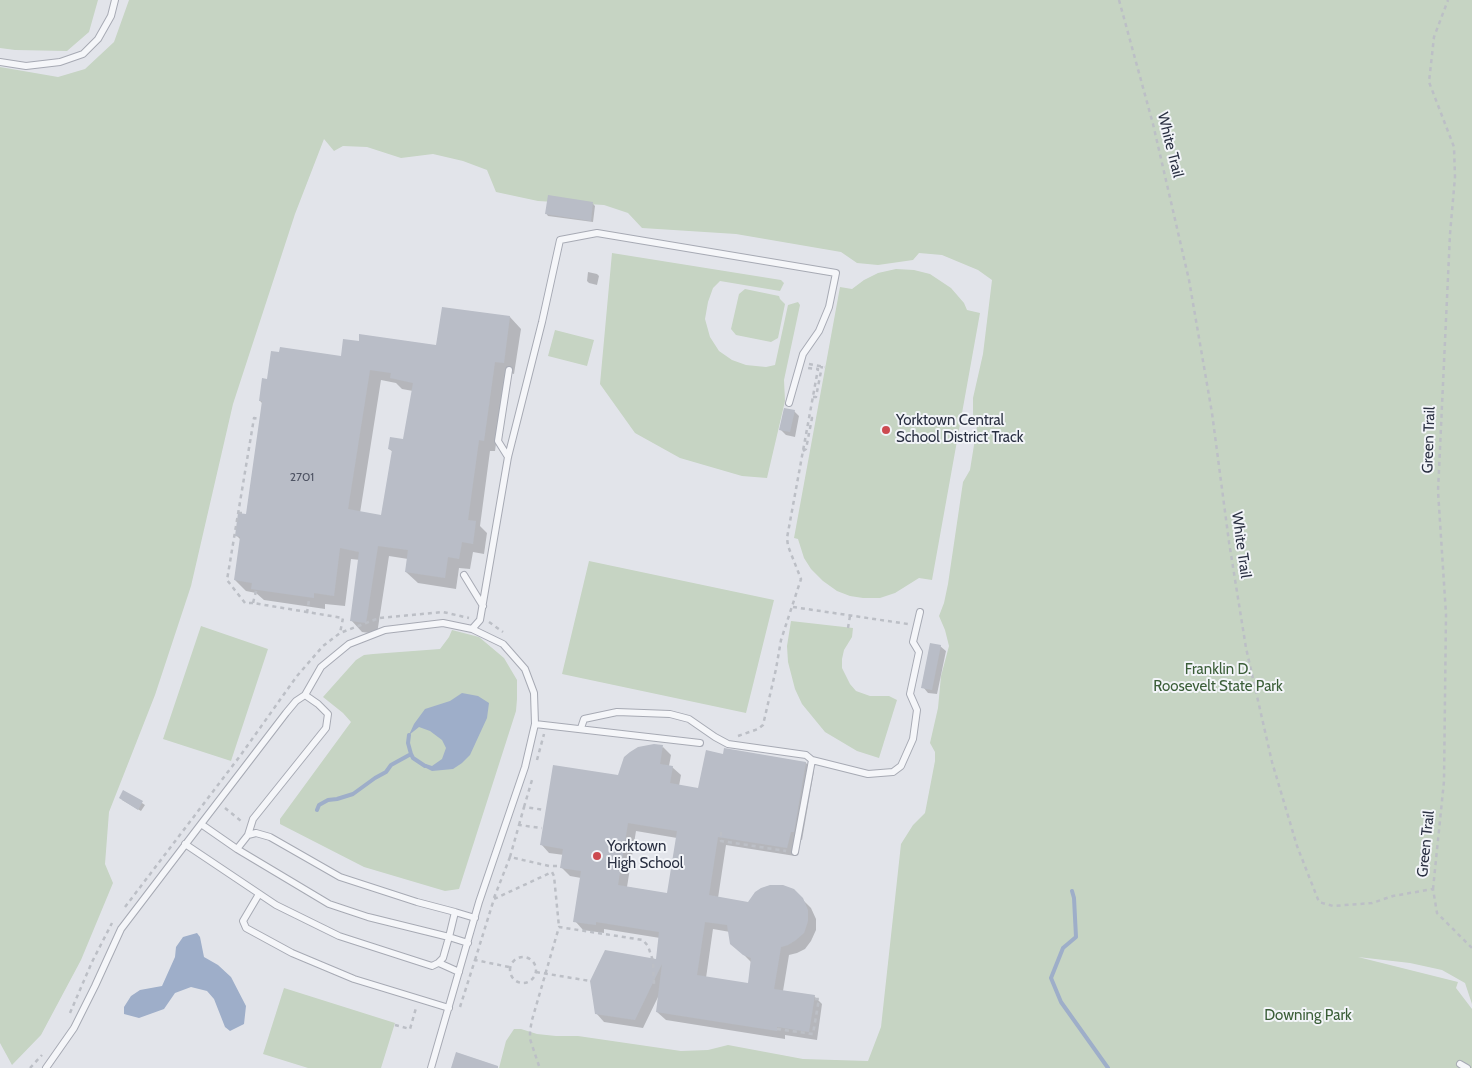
<!DOCTYPE html>
<html>
<head>
<meta charset="utf-8">
<style>
  body { margin:0 }
  canvas { display:block; background:#e2e4ea }
</style>
</head>
<body>
<canvas width="1472" height="1068"></canvas>
<script>
const ctx = document.querySelector('canvas').getContext('2d');
ctx.lineJoin = 'round';
function paint(path, color) { ctx.fillStyle = color; ctx.fill(path, 'evenodd'); }
const toPath = rows => new Path2D(rows.map(r => 'M' + r).join(''));
function stroke(path, color, width, dash) { ctx.strokeStyle = color; ctx.lineWidth = width; ctx.lineCap = dash ? 'butt' : 'round'; ctx.setLineDash(dash || []); ctx.stroke(path); }
function write(font, color, halo, rows, align = 'center') {
  ctx.font = font + ' Cabin,sans-serif'; ctx.lineWidth = 4; ctx.setLineDash([]); ctx.textBaseline = 'middle'; ctx.strokeStyle = halo; ctx.fillStyle = color; for (const [text, x, y, turn = 0] of rows) {
    ctx.save(); ctx.translate(x, y); ctx.rotate((+turn || 0) * Math.PI / 180); ctx.textAlign = isNaN(turn) ? turn : align; if (halo) ctx.strokeText(text, 0, 0); ctx.fillText(text, 0, 0); ctx.restore();
  }
}
const green = toPath([
  [0,0,98,0,89,32,67,51,15,50,0,48],
  [129,0,1472,0,1472,1004,1465,983,1442,970,1410,963,1358,957,1458,982,1456,988,1472,1009,1472,1068,499,1068,506,1041,514,1029,521,1029,537,1034,556,1036,578,1036,681,1051,708,1050,728,1045,803,1059,868,1061,881,1027,901,844,913,825,925,813,935,761,935,752,930,743,938,708,941,676,949,646,945,630,939,616,944,603,948,584,963,482,970,470,978,420,973,415,973,398,983,354,992,280,978,270,942,255,919,253,913,260,878,265,857,263,841,252,736,234,642,228,628,213,604,205,538,201,496,192,487,170,463,161,433,154,401,158,367,147,343,146,334,151,324,139,295,214,233,404,191,586,155,695,109,812,105,864,113,883,81,960,41,1035,12,1065,0,1043,0,67,58,77,85,69,114,42],
  [612,253,781,280,784,283,780,291,720,281,713,288,708,302,705,319,710,337,719,351,732,360,746,365,766,367,775,365,788,305,798,302,800,305,784,380,785,401,767,478,742,476,680,458,635,433,600,384],
  [896,269,914,270,930,274,951,288,964,303,967,310,980,313,932,580,919,578,895,593,880,598,863,598,850,596,837,591,823,581,811,569,804,558,798,539,794,538,840,287,852,289,864,280,878,273],
  [745,289,779,296,780,299,785,304,778,338,771,342,736,335,731,329,739,294],
  [555,330,594,340,587,366,548,356],
  [589,561,774,600,746,713,562,674],
  [791,621,853,628,852,637,844,650,842,659,842,668,850,684,856,691,870,696,889,696,897,700,879,758,857,751,825,732,802,704,795,689,788,662,787,646],
  [201,626,268,649,231,761,163,739],
  [452,630,479,637,504,658,517,680,517,699,516,711,459,889,445,891,364,867,280,824,280,819,351,722,343,713,323,697,356,660,364,655,373,654,440,649,449,637],
  [284,988,395,1023,381,1068,308,1068,263,1054]
]);
const water = toPath([
  [462,693,478,696,489,703,487,718,470,755,462,763,453,769,432,771,424,767,426,764,432,766,442,759,446,748,442,740,430,731,419,727,409,735,414,724,425,709,450,701],
  [197,933,200,937,204,957,218,965,231,977,246,1006,244,1024,230,1031,225,1027,214,999,207,991,191,987,175,993,164,1009,139,1018,124,1014,124,1007,131,996,140,990,162,986,175,957,176,947,183,937]
]);
const shadow = toPath([
  [593,204,595,206,593,222,548,216,546,213],
  [588,272,597,274,599,276,597,285,589,283,587,281],
  [510,317,521,329,514,374,506,372,495,451,490,451,480,526,487,533,484,554,473,552,470,569,459,568,456,589,418,583,406,572,408,559,389,556,377,634,362,632,351,620,360,560,351,559,345,606,325,604,325,609,264,600,256,593,246,591,235,580,241,540,236,535,247,516,263,404,260,401,268,381,342,357,437,346],
  [381,380,396,383,402,389,413,391,404,440,389,449,393,452,382,516,360,513],
  [794,411,799,416,795,437,786,435,780,429],
  [940,646,946,651,937,694,928,693,923,687],
  [663,747,671,755,669,766,672,767,681,775,679,786,699,789,724,756,806,763,814,771,802,840,799,839,795,856,726,845,718,898,749,903,793,890,811,908,816,919,816,930,811,941,805,949,797,953,789,955,783,991,814,996,822,1004,817,1040,785,1035,785,1039,666,1020,657,1012,659,995,643,1028,604,1022,596,1013,657,960,660,938,604,929,604,933,583,930,575,921,581,878,570,876,562,868,564,855,549,853,541,844,618,776],
  [636,831,677,838,668,894,627,887],
  [713,929,730,932,732,943,752,963,749,985,706,978],
  [124,791,145,805,141,811,122,800]
]);
const stream = toPath([
  [409,735,408,743,411,754,413,758,425,766],
  [317,810,319,805,328,800,337,799,353,794,375,778,386,772,391,765,411,754],
  [1072,891,1074,898,1076,937,1063,948,1051,978,1061,1002,1108,1068]
]);
const building = toPath([
  [548,195,593,202,591,221,545,214],
  [442,307,510,316,504,363,495,362,484,441,479,440,468,520,476,521,473,544,462,542,459,559,448,557,445,578,405,572,408,550,378,546,366,623,350,621,359,552,340,548,334,596,314,593,314,598,251,589,252,583,234,580,240,537,235,536,238,513,246,514,262,401,259,401,262,378,267,379,271,351,279,352,280,347,341,356,343,339,359,341,359,334,436,345],
  [370,370,391,373,390,378,413,383,403,439,390,437,388,449,392,450,381,515,348,509],
  [784,408,795,410,790,432,779,430],
  [930,643,941,645,932,690,921,688],
  [654,744,663,745,660,764,673,766,670,783,698,788,706,750,723,754,724,748,806,762,794,832,791,832,787,848,718,837,709,895,748,902,755,892,761,888,770,885,783,885,794,889,803,898,808,910,808,921,804,933,796,940,788,945,781,947,774,989,815,995,809,1032,777,1027,777,1031,656,1012,662,964,635,1020,595,1014,590,981,605,950,656,959,659,932,596,922,596,925,573,922,581,871,560,868,563,849,540,845,553,765,618,775,624,757,630,752,638,747],
  [628,823,677,831,667,893,618,885],
  [705,922,727,925,730,944,743,955,751,958,748,983,697,975],
  [123,790,143,801,138,810,119,798],
  [456,1052,498,1066,498,1068,451,1068]
]);
const path = toPath([
  [1119,0,1153,124,1189,280,1212,413,1229,542,1246,648,1272,762,1297,846,1319,902,1333,906,1372,903,1393,896,1433,889,1437,913,1472,948],
  [809,364,825,367],
  [813,397,816,397,822,366],
  [803,451,806,449,812,418,809,418],
  [238,513,245,513],
  [256,591,253,603,343,618,340,633],
  [253,603,245,603,227,580,254,418,260,419],
  [793,607,908,624],
  [307,613,309,600],
  [489,622,503,632],
  [848,628,850,616],
  [738,736,758,729,763,725,776,669,781,640,801,579,788,546,787,538,818,369,808,368],
  [537,760,544,734],
  [524,807,532,780],
  [225,808,241,821],
  [519,825,524,807,545,810],
  [721,832,721,841,786,851],
  [510,857,519,825,542,828],
  [1433,889,1444,781,1446,614,1438,491,1450,234,1455,177,1454,147,1429,82,1434,37,1448,0],
  [494,898,510,857,549,866,561,866],
  [125,907,240,756,297,676,323,646,340,633,379,618,443,612,469,618],
  '510 970a13 13 0 1 1 26 0a13 13 0 1 1-26 0Z',
  [475,960,494,899,552,872,554,876,559,927],
  [536,972,590,981],
  [460,1007,475,960,509,967],
  [70,1013,92,962,112,923],
  [395,1025,410,1029,416,1008],
  [777,1029,813,1034,819,999,814,999],
  [539,1066,530,1039,530,1031,532,1020,559,927,643,940,648,946,653,961,654,986],
  [30,1068,42,1055]
]);
const lane = toPath([
  [0,62,26,66,60,62,83,54,98,39,111,16,115,0],
  [508,457,498,441,509,370],
  [464,575,483,606],
  [472,629,480,620,508,457,542,322,560,240,597,233,836,273,829,307,819,331,803,354,789,403],
  [535,724,700,743],
  [581,728,584,719,617,712,670,714,689,719,715,737,728,744,806,755,812,760,868,774,893,772,901,766,913,739,917,710,910,694,919,652,913,642,920,612],
  [201,824,286,713,296,701,305,695,321,667,349,644,385,630,443,623,472,629,503,644,525,669,534,693,535,724,525,767,479,902,431,1068],
  [248,835,253,819,326,728,328,714,318,704,305,695],
  [185,844,276,905,339,936,432,966,438,963,443,958,449,937,368,917,329,904,237,849,248,835,256,833,270,837,340,877,417,902,455,912,449,937,468,943],
  [795,852,812,760],
  [259,894,243,921,246,928,292,953,354,979,449,1008],
  [455,912,475,918],
  [439,963,459,972],
  [1460,1064,1467,1068],
  [46,1068,74,1028,95,986,121,929,201,824,237,849]
]);
const markers = [
  [886,430,5,"#cc4a50"],
  [597,856,5,"#cc4a50"]
];
const numberNames = [
  ["2701",302,477]
];
const streetNames = [
  ["White Trail",1170,145,76],
  ["Green Trail",1429,440,-88],
  ["White Trail",1241,545,82],
  ["Green Trail",1426,844,-84]
];
const poiNames = [
  ["Yorktown Central",896,421],
  ["School District Track",896,438],
  ["Yorktown",607,847],
  ["High School",607,864]
];
const parkNames = [
  ["Franklin D.",1218,670],
  ["Roosevelt State Park",1218,687],
  ["Downing Park",1308,1016]
];
paint(green, '#c6d4c3');
paint(water, '#9eaec9');
paint(shadow, '#0003');
stroke(stream, '#9eaec9', 4);
paint(building, '#b9bdc7');
stroke(lane, '#a7aab4', 8);
stroke(path, '#bcbfc6', 2.5, [4, 4]);
stroke(lane, '#f5f6f9', 6);
for (const [x, y, r, color] of markers) { const dot = new Path2D(); dot.arc(x, y, r, 0, 2 * Math.PI); ctx.fillStyle = color; ctx.fill(dot); stroke(dot, '#f2f4f8', 2); }
write('12px', '#4e5363', null, numberNames);
write('15px', '#2a3042', '#f2f4f8', streetNames);
write('15px', '#2a3042', '#f2f4f8', poiNames, 'left');
write('15px', '#3b5e38', '#f2f4f8', parkNames);
</script>
</body>
</html>
